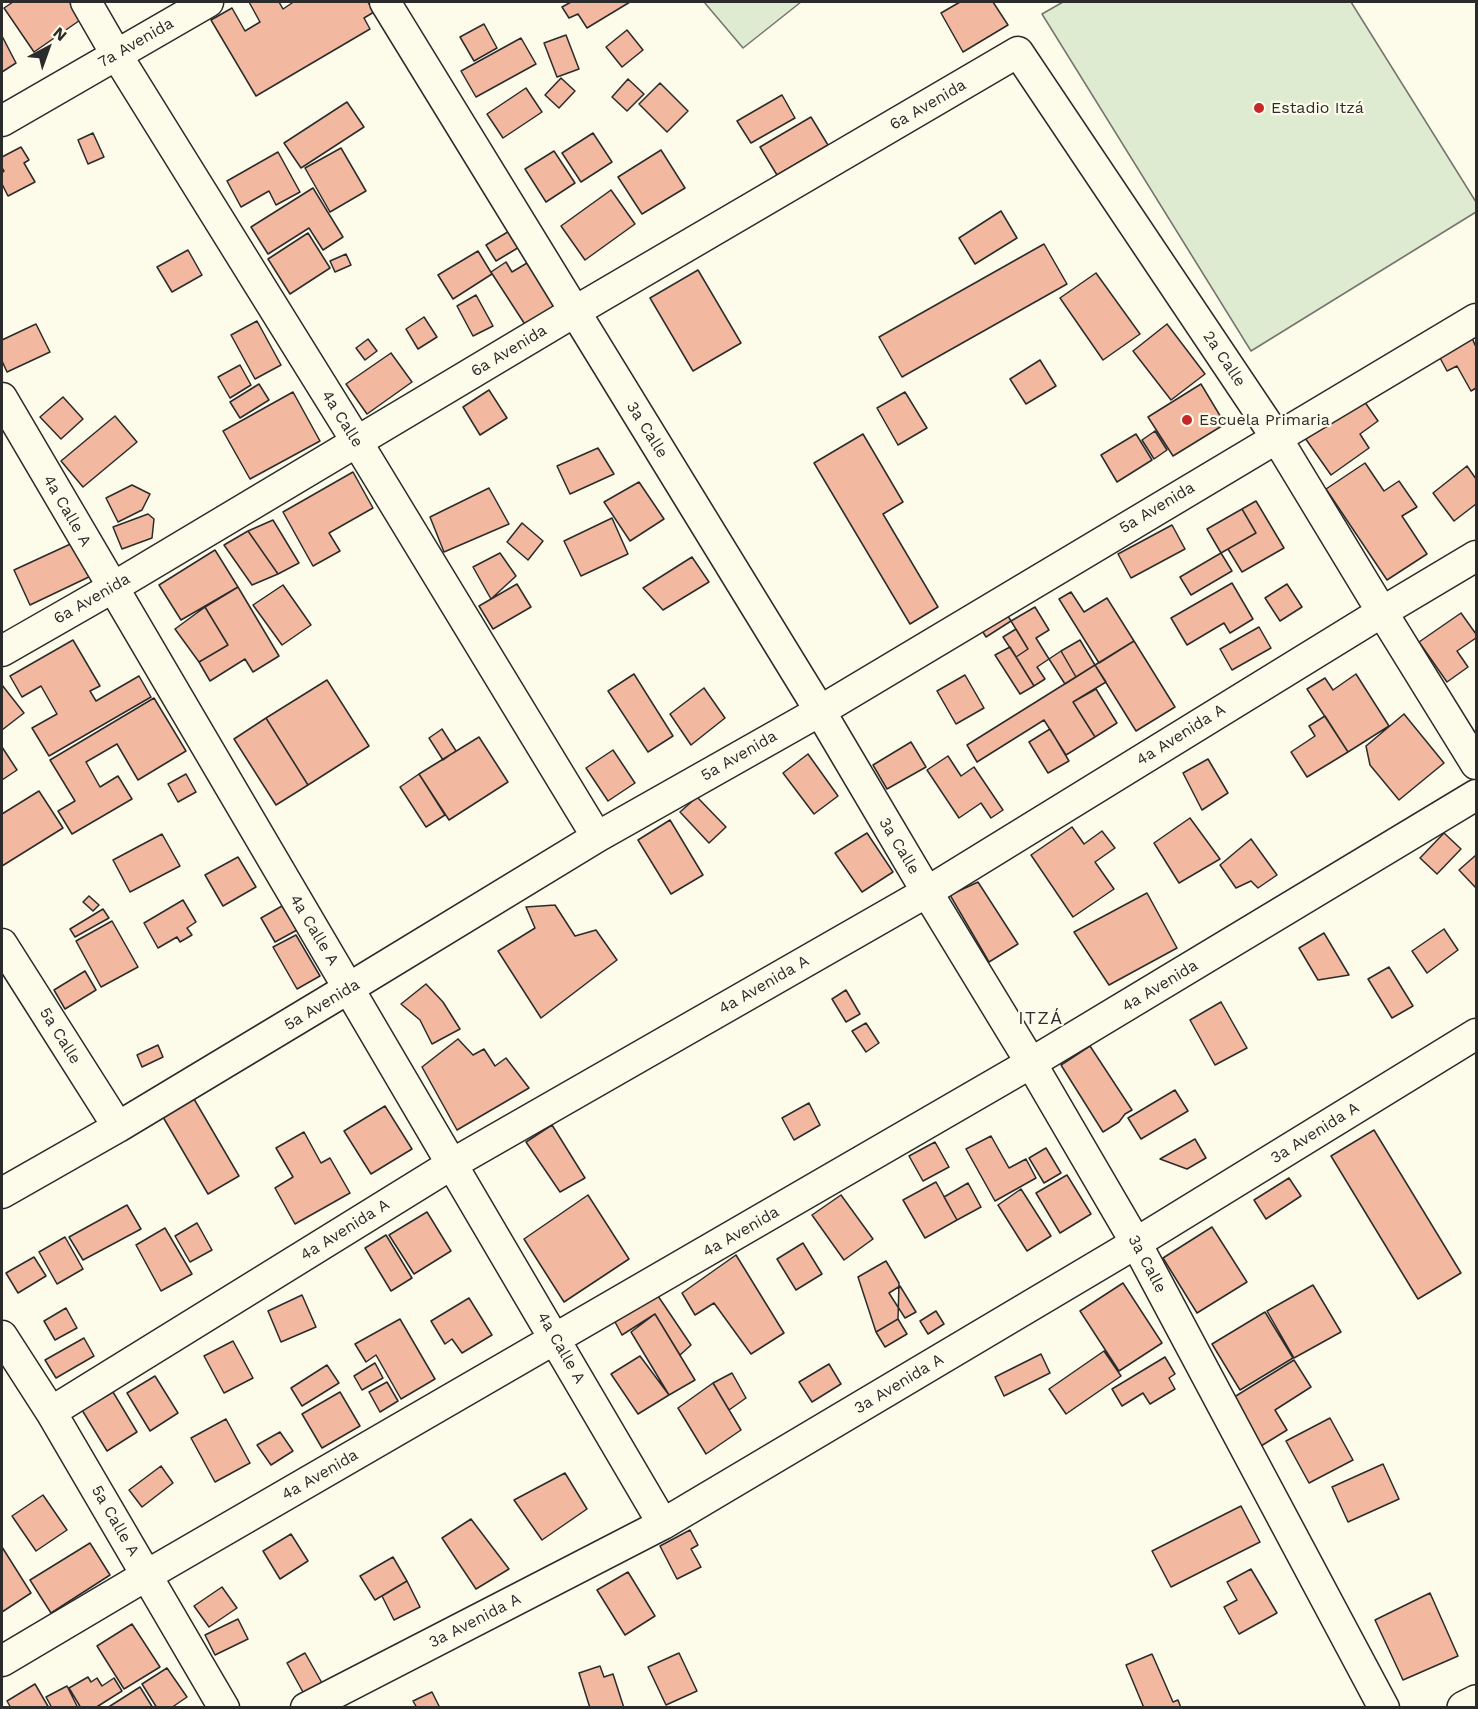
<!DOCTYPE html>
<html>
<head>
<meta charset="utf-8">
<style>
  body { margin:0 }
  #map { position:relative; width:1478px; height:1709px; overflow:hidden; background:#fdfbea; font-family:"Work Sans",sans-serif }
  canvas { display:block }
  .frame { position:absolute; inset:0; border:3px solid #2b2b2b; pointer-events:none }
  .north { position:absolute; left:18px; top:18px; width:60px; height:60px; -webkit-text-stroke:4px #fdfbea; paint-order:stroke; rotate:41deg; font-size:16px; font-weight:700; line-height:24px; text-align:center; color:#2b2b2b }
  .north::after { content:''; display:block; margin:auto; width:21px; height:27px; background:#2b2b2b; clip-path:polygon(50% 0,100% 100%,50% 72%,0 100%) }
</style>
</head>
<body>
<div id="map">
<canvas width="1478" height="1709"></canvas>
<div class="frame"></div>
<div class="north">N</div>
</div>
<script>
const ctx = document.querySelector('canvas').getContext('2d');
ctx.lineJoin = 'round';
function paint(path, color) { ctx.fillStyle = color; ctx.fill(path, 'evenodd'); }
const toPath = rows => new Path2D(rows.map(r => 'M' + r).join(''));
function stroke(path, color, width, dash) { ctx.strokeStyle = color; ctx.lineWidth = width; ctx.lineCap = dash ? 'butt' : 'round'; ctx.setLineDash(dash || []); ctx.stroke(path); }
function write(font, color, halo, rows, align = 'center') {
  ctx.font = font + ' "Work Sans",sans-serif'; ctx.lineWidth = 4.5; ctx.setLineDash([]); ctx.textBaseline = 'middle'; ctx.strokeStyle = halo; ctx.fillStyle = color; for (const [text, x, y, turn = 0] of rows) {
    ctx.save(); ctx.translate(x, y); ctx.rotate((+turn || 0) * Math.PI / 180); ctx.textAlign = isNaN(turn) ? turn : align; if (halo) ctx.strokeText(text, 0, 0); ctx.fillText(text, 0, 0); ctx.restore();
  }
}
const green = toPath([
  [704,2,801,2,743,48,704,2],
  [1063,2,1351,2,1476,202,1476,212,1251,351,1042,14,1063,2]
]);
const building = toPath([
  [13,2,76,2,86,16,34,52,4,8,13,2],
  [249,2,279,2,283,9,292,3,291,2,368,2,374,12,364,18,370,29,256,96,211,20,232,8,245,31,260,22,249,2],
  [571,2,630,2,587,28,578,14,569,18,562,7,571,2],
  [960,2,993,2,1008,25,963,52,941,13,960,2],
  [484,24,497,48,474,61,460,37,484,24],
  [627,30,643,50,622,67,606,47,627,30],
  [566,35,579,69,557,77,544,43,566,35],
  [2,36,16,63,2,72,2,36],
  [521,38,536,64,476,97,461,71,521,38],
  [561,78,575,91,559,108,545,95,561,78],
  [628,79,644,94,627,111,612,97,628,79],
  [660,83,688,111,667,132,639,104,660,83],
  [526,88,542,112,503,138,487,114,526,88],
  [782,95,795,118,751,143,737,121,782,95],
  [347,102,364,127,301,168,284,143,347,102],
  [811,117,828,145,777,175,760,147,811,117],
  [93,133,104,157,88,164,78,140,93,133],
  [593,133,612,162,581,182,562,153,593,133],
  [21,147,29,160,24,163,35,182,8,196,2,184,2,173,4,171,2,168,2,157,21,147],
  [341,148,366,191,330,212,305,168,341,148],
  [661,150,685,188,642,214,618,177,661,150],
  [554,151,575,183,546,202,525,169,554,151],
  [278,152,300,192,276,205,269,191,241,207,227,181,278,152],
  [313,188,343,237,323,250,309,228,268,254,251,227,313,188],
  [611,190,635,224,585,260,561,226,611,190],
  [1001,211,1017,238,975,264,959,238,1001,211],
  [511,230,521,246,496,261,486,245,511,230],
  [308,233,330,268,290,294,268,259,308,233],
  [1044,244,1067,284,902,377,879,337,1044,244],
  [188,250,202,275,172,292,157,267,188,250],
  [478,251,492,274,453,299,438,275,478,251],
  [346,254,351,265,335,272,330,261,346,254],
  [506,262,512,272,527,263,556,308,526,326,491,272,506,262],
  [698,270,741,343,693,371,650,298,698,270],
  [1096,273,1140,334,1103,360,1060,298,1096,273],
  [476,295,493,326,473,336,457,306,476,295],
  [424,317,437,337,418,349,406,329,424,317],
  [257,321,281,365,255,379,231,335,257,321],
  [36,324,50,352,7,372,2,361,2,340,36,324],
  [1167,324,1205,374,1171,400,1133,351,1167,324],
  [1472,338,1476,347,1476,388,1471,391,1457,366,1447,371,1439,356,1472,338],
  [368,339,377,351,365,360,356,348,368,339],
  [391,353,412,382,367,414,346,384,391,353],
  [1040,360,1056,386,1026,404,1010,379,1040,360],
  [240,365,251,385,230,398,218,377,240,365],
  [259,384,269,400,240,418,230,402,259,384],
  [1201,384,1225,424,1173,456,1148,417,1201,384],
  [489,390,507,418,480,435,463,407,489,390],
  [293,392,320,441,250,479,223,431,293,392],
  [905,392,927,428,898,445,877,408,905,392],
  [63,397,83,419,61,439,40,417,63,397],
  [1362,398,1378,421,1360,434,1369,448,1331,475,1305,438,1362,398],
  [115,416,137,442,83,487,61,461,115,416],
  [1155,431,1167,450,1154,459,1142,440,1155,431],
  [863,434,903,502,883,514,938,607,910,624,814,463,863,434],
  [1136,434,1152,460,1117,482,1101,455,1136,434],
  [598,448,614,474,570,494,557,466,598,448],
  [1365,463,1384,491,1399,481,1417,507,1402,516,1427,554,1387,580,1326,489,1365,463],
  [1467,466,1476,479,1476,504,1454,521,1433,493,1467,466],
  [353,472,373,508,329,533,340,551,313,566,283,512,353,472],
  [639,482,664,519,630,541,604,502,639,482],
  [132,485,150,494,142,510,118,522,106,498,132,485],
  [489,488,509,524,444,552,430,517,489,488],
  [1256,501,1284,548,1242,572,1228,549,1256,533,1242,509,1256,501],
  [1242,509,1256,533,1221,553,1207,529,1242,509],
  [148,514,154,519,152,538,122,549,113,527,148,514],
  [612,518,628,554,581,576,564,541,612,518],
  [273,520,299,563,278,574,248,531,273,520],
  [522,523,543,541,528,560,507,542,522,523],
  [1172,525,1185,549,1131,578,1118,554,1172,525],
  [248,531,278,574,252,585,224,545,248,531],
  [77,541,93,575,30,605,14,570,77,541],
  [215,550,238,587,181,620,159,585,215,550],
  [500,553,516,576,491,599,473,567,500,553],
  [1221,553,1232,571,1191,595,1180,577,1221,553],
  [692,557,709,582,663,610,643,588,692,557],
  [1232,583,1253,619,1230,633,1224,623,1187,645,1171,618,1232,583],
  [517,584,531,607,493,629,479,606,517,584],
  [1287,584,1302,607,1280,621,1265,598,1287,584],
  [283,585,311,625,282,645,253,605,283,585],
  [238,587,279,656,253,672,245,659,210,681,199,662,228,645,205,607,238,587],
  [1071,592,1084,612,1107,598,1134,641,1099,663,1059,599,1071,592],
  [205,607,228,645,199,662,175,629,205,607],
  [1035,607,1049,630,1036,638,1049,659,1037,667,1045,679,1034,686,1016,657,1028,649,1011,621,1035,607],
  [1003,608,1011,621,986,637,978,624,1003,608],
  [1461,613,1476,634,1476,638,1457,651,1468,667,1447,682,1419,642,1461,613],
  [1259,627,1271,648,1232,670,1220,649,1259,627],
  [1016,629,1028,649,1016,657,1003,637,1016,629],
  [73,640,100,686,90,691,96,701,139,676,151,697,49,756,32,728,57,714,41,686,22,697,10,676,73,640],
  [1080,640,1095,665,1076,677,1061,651,1080,640],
  [1134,641,1175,707,1136,731,1095,665,1134,641],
  [1010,647,1034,686,1020,694,995,655,1010,647],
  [1061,651,1076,677,1065,684,1049,659,1061,651],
  [1095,665,1106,682,1073,702,1095,737,1066,755,1044,720,977,762,967,745,1095,665],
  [634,674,673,736,648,752,608,691,634,674],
  [1356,674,1389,726,1348,752,1307,689,1325,678,1333,690,1356,674],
  [965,675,984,708,956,724,937,691,965,675],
  [327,680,369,746,308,785,266,718,327,680],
  [2,685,24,713,2,730,2,685],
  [704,688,725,718,691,745,670,714,704,688],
  [1096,689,1117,723,1095,737,1073,702,1096,689],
  [154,698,186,751,138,780,117,744,86,762,100,787,118,776,132,799,72,834,58,811,75,801,50,760,154,698],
  [1404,714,1444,763,1399,800,1370,765,1366,746,1404,714],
  [1325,716,1348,752,1307,777,1291,752,1315,736,1309,726,1325,716],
  [266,718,308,785,276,805,234,739,266,718],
  [442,729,456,751,443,760,429,738,442,729],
  [1050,729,1069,761,1048,773,1029,742,1050,729],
  [479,737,508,782,449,820,419,774,479,737],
  [911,742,926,767,887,789,873,765,911,742],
  [2,747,17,770,2,780,2,747],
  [613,750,635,783,608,801,586,768,613,750],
  [808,754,838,796,814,814,783,773,808,754],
  [948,756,961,776,974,767,1003,810,991,818,981,803,959,818,927,770,948,756],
  [1208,759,1228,793,1202,810,1183,773,1208,759],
  [186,774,196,792,178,802,168,784,186,774],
  [419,774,445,815,426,827,400,787,419,774],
  [39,791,63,828,2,866,2,814,39,791],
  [697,797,726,827,709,843,680,812,697,797],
  [1190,818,1220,859,1179,883,1154,843,1190,818],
  [670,820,703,875,671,894,638,840,670,820],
  [1072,827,1084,844,1102,831,1115,848,1095,862,1114,889,1073,917,1031,855,1072,827],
  [867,833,893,872,862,892,835,853,867,833],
  [1444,833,1461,849,1437,874,1420,858,1444,833],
  [162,834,180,866,130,892,113,860,162,834],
  [1251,839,1277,875,1258,888,1251,881,1236,888,1220,865,1251,839],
  [1476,855,1476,886,1475,887,1459,870,1476,855],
  [238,857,256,887,223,906,205,875,238,857],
  [978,882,1018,944,989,962,950,895,978,882],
  [1147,893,1177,948,1109,985,1074,932,1147,893],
  [89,896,99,905,93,911,83,902,89,896],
  [183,900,196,922,187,928,192,935,180,942,177,937,158,948,144,923,183,900],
  [555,905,575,936,596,930,617,960,541,1018,498,951,535,928,526,907,555,905],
  [282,906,297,930,275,942,261,918,282,906],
  [103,909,109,918,75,937,70,929,103,909],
  [112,921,138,967,101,987,76,941,112,921],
  [1444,929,1458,950,1427,973,1412,951,1444,929],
  [1324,933,1349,975,1318,980,1299,948,1324,933],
  [296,935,320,976,297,989,273,947,296,935],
  [1389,967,1413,1006,1392,1018,1368,979,1389,967],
  [85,971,96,990,65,1009,54,990,85,971],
  [426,984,443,1002,460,1029,432,1044,420,1020,401,1004,426,984],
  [846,990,860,1014,846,1022,832,999,846,990],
  [1221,1002,1247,1048,1215,1065,1190,1020,1221,1002],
  [866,1023,879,1043,866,1052,852,1031,866,1023],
  [458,1039,473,1055,484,1049,495,1066,506,1058,529,1088,457,1130,422,1067,458,1039],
  [158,1045,163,1057,142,1067,137,1055,158,1045],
  [1090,1046,1132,1110,1125,1114,1119,1122,1103,1132,1061,1065,1090,1046],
  [1175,1090,1188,1111,1141,1139,1128,1118,1175,1090],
  [194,1099,239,1176,208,1194,163,1117,194,1099],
  [809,1103,820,1125,794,1140,782,1118,809,1103],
  [385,1106,412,1149,371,1174,344,1131,385,1106],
  [552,1125,585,1178,560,1192,526,1142,552,1125],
  [1374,1130,1461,1273,1418,1299,1331,1156,1374,1130],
  [304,1132,321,1163,330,1158,350,1193,295,1224,275,1188,293,1177,276,1148,304,1132],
  [991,1136,1009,1168,1026,1159,1036,1178,995,1201,966,1149,991,1136],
  [1195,1139,1206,1158,1187,1169,1160,1159,1195,1139],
  [935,1142,949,1167,923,1181,909,1156,935,1142],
  [1046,1148,1061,1173,1044,1183,1029,1158,1046,1148],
  [1067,1175,1091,1214,1060,1233,1036,1193,1067,1175],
  [1289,1178,1301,1196,1266,1219,1254,1200,1289,1178],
  [936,1182,957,1220,925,1238,903,1200,936,1182],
  [968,1183,981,1207,957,1220,944,1197,968,1183],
  [1021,1189,1051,1236,1027,1251,998,1205,1021,1189],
  [588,1195,629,1259,564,1302,524,1239,588,1195],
  [841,1195,873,1239,844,1260,812,1215,841,1195],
  [127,1205,141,1229,83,1260,69,1237,127,1205],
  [427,1212,451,1251,414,1274,389,1235,427,1212],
  [197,1223,212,1250,190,1262,175,1236,197,1223],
  [1212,1227,1247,1282,1197,1313,1163,1258,1212,1227],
  [165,1228,192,1274,161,1291,136,1245,165,1228],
  [386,1235,412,1278,391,1291,365,1248,386,1235],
  [65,1237,83,1269,57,1284,39,1252,65,1237],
  [803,1243,822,1274,796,1290,777,1259,803,1243],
  [736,1255,784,1333,751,1354,714,1303,695,1315,682,1293,736,1255],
  [34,1257,46,1276,18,1293,6,1273,34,1257],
  [886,1261,899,1283,898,1319,876,1332,858,1277,886,1261],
  [1123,1283,1162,1343,1119,1371,1080,1311,1123,1283],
  [1313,1285,1341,1332,1294,1358,1267,1311,1313,1285],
  [900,1286,916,1312,905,1318,889,1293,900,1286],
  [302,1295,316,1327,281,1342,268,1311,302,1295],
  [658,1296,691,1345,680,1355,655,1314,622,1335,614,1320,658,1296],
  [469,1298,492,1335,462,1353,452,1339,445,1344,431,1321,469,1298],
  [66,1308,77,1328,55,1340,44,1321,66,1308],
  [936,1311,944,1324,928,1334,920,1321,936,1311],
  [1265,1312,1293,1358,1240,1390,1212,1344,1265,1312],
  [655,1314,695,1380,669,1395,631,1332,655,1314],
  [400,1319,435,1379,401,1399,376,1355,366,1362,355,1344,400,1319],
  [898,1319,907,1334,885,1347,876,1332,898,1319],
  [84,1338,94,1356,56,1378,45,1360,84,1338],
  [233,1341,253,1378,224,1393,204,1356,233,1341],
  [1104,1351,1121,1376,1066,1414,1049,1389,1104,1351],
  [1041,1354,1050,1373,1004,1396,995,1377,1041,1354],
  [640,1356,669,1395,638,1414,611,1374,640,1356],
  [1165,1357,1175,1374,1169,1378,1175,1389,1150,1404,1143,1393,1122,1406,1112,1389,1165,1357],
  [1294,1360,1311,1387,1275,1410,1287,1430,1261,1446,1231,1399,1294,1360],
  [375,1363,383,1378,362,1390,354,1376,375,1363],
  [829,1364,841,1384,812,1402,799,1382,829,1364],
  [327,1365,339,1383,302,1406,291,1388,327,1365],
  [732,1373,746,1398,729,1410,713,1383,732,1373],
  [155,1376,178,1413,150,1431,127,1393,155,1376],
  [387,1382,398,1401,380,1412,369,1392,387,1382],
  [713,1383,741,1430,706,1454,678,1408,713,1383],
  [113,1392,137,1432,107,1451,82,1410,113,1392],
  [340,1392,360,1426,322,1448,302,1414,340,1392],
  [1330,1418,1353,1460,1309,1483,1286,1441,1330,1418],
  [226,1419,250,1463,215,1482,191,1438,226,1419],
  [280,1432,293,1451,271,1465,257,1445,280,1432],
  [1383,1464,1399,1499,1348,1522,1332,1487,1383,1464],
  [161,1466,173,1483,142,1507,129,1490,161,1466],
  [565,1473,587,1509,542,1540,514,1500,565,1473],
  [43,1495,67,1530,36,1551,12,1516,43,1495],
  [1241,1506,1260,1542,1171,1587,1152,1551,1241,1506],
  [471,1519,509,1569,476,1589,442,1538,471,1519],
  [690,1530,698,1545,691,1549,701,1567,677,1579,660,1546,690,1530],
  [291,1534,308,1561,280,1579,263,1551,291,1534],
  [90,1543,110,1575,51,1613,30,1580,90,1543],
  [2,1547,31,1593,2,1612,2,1547],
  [393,1557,407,1581,375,1600,360,1576,393,1557],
  [1251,1569,1277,1613,1239,1634,1224,1607,1237,1600,1227,1582,1251,1569],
  [628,1572,655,1616,625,1635,597,1590,628,1572],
  [407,1581,420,1607,394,1620,382,1596,407,1581],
  [222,1587,237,1608,209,1627,194,1606,222,1587],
  [1430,1593,1458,1656,1403,1680,1375,1620,1430,1593],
  [238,1619,248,1639,215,1655,205,1635,238,1619],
  [132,1624,160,1667,124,1689,97,1646,132,1624],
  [305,1653,322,1683,304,1694,287,1663,305,1653],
  [679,1653,697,1691,666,1705,648,1667,679,1653],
  [1152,1654,1173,1702,1178,1700,1181,1708,1144,1708,1126,1665,1152,1654],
  [600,1666,604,1677,613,1674,624,1708,590,1708,579,1673,600,1666],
  [167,1668,187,1697,171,1708,157,1708,142,1684,167,1668],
  [88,1677,91,1682,97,1678,102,1686,114,1678,122,1691,95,1708,81,1708,69,1688,88,1677],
  [35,1684,49,1708,11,1708,7,1701,35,1684],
  [67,1686,78,1708,52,1708,46,1697,67,1686],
  [140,1687,153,1708,107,1708,140,1687],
  [432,1692,440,1708,417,1708,413,1701,432,1692]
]);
const minor = toPath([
  [86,2,116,54,357,442,597,837],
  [385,2,820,711,927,892,1031,1063,1136,1243,1384,1708],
  [2,121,208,2],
  [2,398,663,1524],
  [2,651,112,588,574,312,1018,52,1276,437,1382,612,1476,764],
  [2,944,118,1127],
  [2,1193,118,1127,349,988,597,837,820,711,1476,319],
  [2,1336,51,1412,224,1708],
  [51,1412,452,1164,927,892,1382,612,1476,556],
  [2,1661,147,1575,1031,1063,1476,795],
  [306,1708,663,1524,1136,1243,1476,1034]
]);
const major = toPath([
  [1464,1708,1476,1702]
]);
const markers = [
  [1259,108,6,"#c62828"],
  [1187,420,6,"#c62828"]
];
const streetNames = [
  ["7a Avenida",136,43,-30],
  ["6a Avenida",928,105,-30],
  ["6a Avenida",509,351,-31],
  ["2a Calle",1224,359,56],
  ["4a Calle",342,419,58],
  ["3a Calle",647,430,58],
  ["5a Avenida",1157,508,-31],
  ["4a Calle A",67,511,60],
  ["6a Avenida",92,599,-30],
  ["4a Avenida A",1181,735,-32],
  ["5a Avenida",739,756,-30],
  ["3a Calle",899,846,59],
  ["4a Calle A",314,930,59],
  ["4a Avenida A",764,985,-30],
  ["4a Avenida",1160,986,-31],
  ["5a Avenida",322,1005,-31],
  ["5a Calle",60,1036,58],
  ["3a Avenida A",1315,1133,-32],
  ["4a Avenida A",345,1230,-32],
  ["4a Avenida",741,1232,-30],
  ["3a Calle",1147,1264,62],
  ["4a Calle A",561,1348,60],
  ["3a Avenida A",899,1384,-31],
  ["4a Avenida",320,1475,-30],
  ["5a Calle A",115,1521,60],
  ["3a Avenida A",475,1621,-27]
];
const poiNames = [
  ["Estadio Itzá",1271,108],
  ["Escuela Primaria",1199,420]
];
const neighbourhoodNames = [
  ["ITZÁ",1041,1019]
];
paint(green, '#deebd1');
stroke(green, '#74746e', 1.5);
paint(building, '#f2b8a0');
stroke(building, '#2b2b2b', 1.5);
stroke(minor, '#2b2b2b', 33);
stroke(major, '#2b2b2b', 36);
stroke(minor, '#fdfbea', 30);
stroke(major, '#fdfbea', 33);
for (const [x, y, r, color] of markers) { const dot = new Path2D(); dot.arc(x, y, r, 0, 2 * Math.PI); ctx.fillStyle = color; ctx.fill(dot); stroke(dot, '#fdfbea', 2); }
write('16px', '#2b2b2b', '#fdfbea', streetNames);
write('16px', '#2b2b2b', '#fdfbea', poiNames, 'left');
ctx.letterSpacing = '1.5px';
write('18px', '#2b2b2b', '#fdfbea', neighbourhoodNames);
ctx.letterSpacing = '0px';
</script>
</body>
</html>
